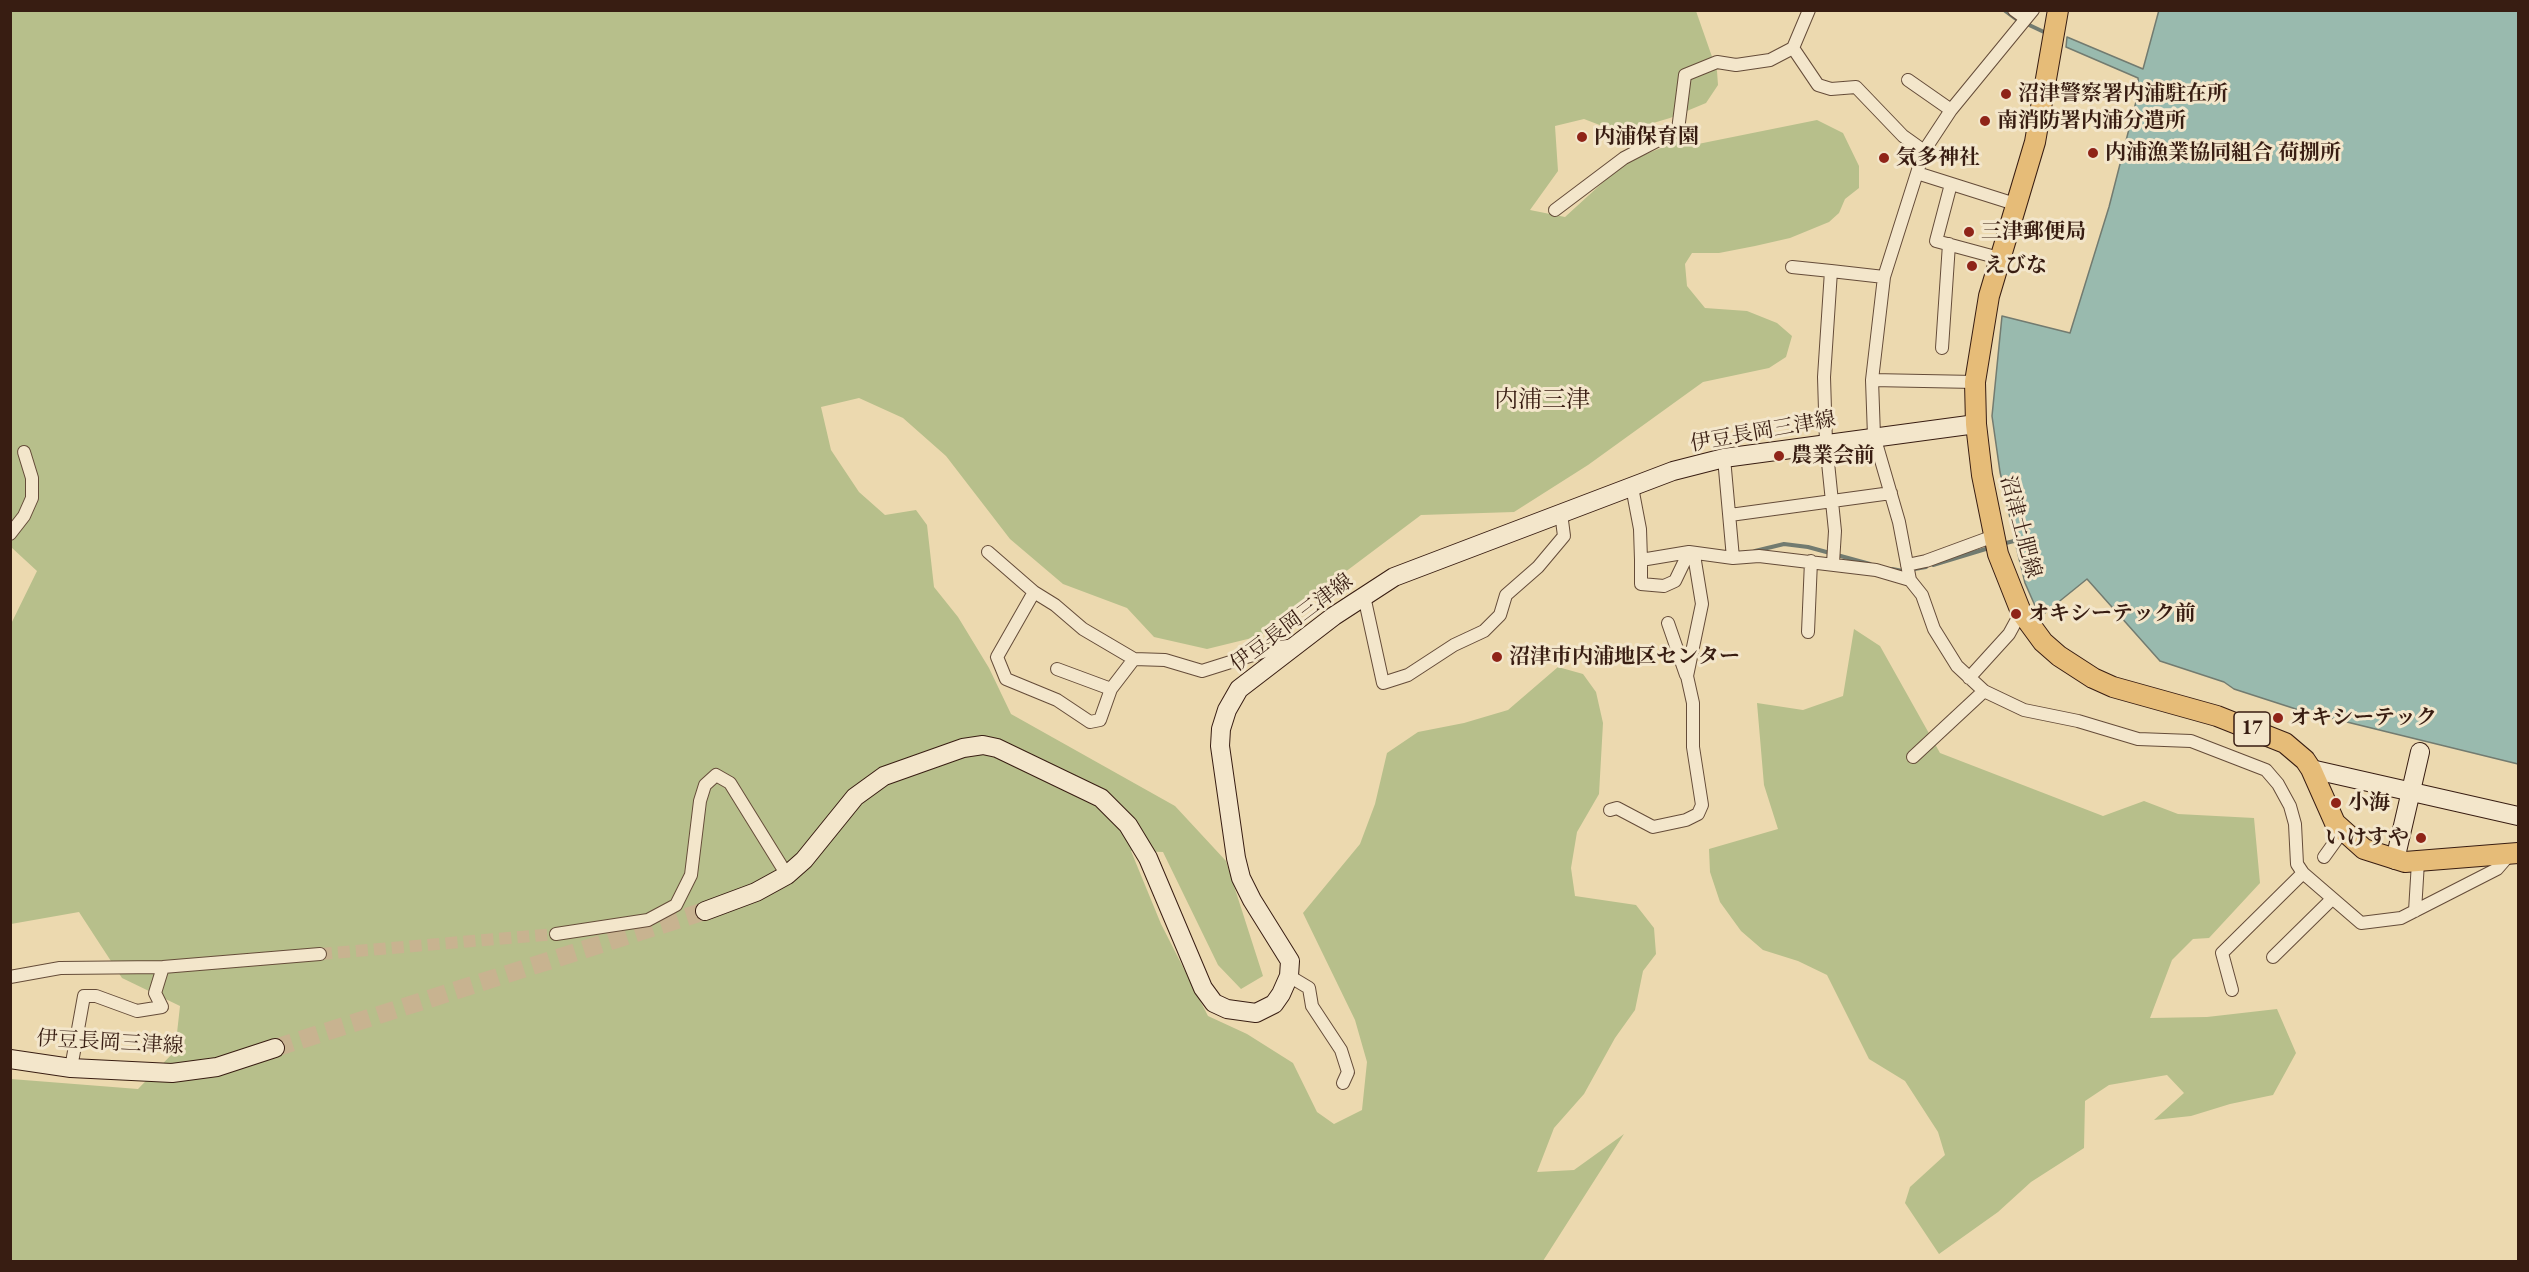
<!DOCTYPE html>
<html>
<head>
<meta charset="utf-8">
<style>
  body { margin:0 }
  #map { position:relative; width:2529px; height:1272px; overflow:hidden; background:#ecd9af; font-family:"EB Garamond",serif }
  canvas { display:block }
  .frame { position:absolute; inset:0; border:12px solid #381d12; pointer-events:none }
</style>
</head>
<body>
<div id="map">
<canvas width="2529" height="1272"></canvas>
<div class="frame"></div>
</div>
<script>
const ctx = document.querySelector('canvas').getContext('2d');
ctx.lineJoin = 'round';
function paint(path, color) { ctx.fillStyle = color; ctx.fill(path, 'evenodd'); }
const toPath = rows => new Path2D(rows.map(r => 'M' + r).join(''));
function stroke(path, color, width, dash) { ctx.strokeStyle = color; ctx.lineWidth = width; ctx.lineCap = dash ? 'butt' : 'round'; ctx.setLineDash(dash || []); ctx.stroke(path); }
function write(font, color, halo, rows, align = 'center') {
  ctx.font = font + ' "EB Garamond","Noto Serif JP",serif'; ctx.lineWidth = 6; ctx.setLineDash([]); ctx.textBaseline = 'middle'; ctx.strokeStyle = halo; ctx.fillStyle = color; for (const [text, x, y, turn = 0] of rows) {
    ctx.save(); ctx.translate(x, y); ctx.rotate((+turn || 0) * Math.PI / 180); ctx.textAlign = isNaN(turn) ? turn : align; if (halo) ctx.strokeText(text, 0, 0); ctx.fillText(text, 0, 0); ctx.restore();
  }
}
const green = toPath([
  [11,11,1696,11,1717,71,1718,85,1706,103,1670,118,1626,131,1610,129,1584,119,1555,126,1558,171,1530,210,1565,217,1624,163,1683,139,1698,144,1817,120,1843,133,1859,166,1859,188,1845,199,1839,213,1829,222,1790,238,1755,246,1719,253,1692,253,1685,264,1687,286,1705,308,1747,311,1777,323,1792,336,1786,357,1769,368,1703,382,1588,465,1514,512,1421,515,1260,636,1207,649,1154,637,1127,608,1063,584,1010,539,946,456,903,418,859,398,821,407,831,450,859,492,885,515,916,510,927,525,934,587,958,617,989,668,1011,714,1175,806,1226,861,1263,976,1241,989,1218,965,1163,852,1131,851,1161,924,1208,1016,1247,1034,1293,1063,1317,1112,1334,1124,1362,1110,1367,1062,1355,1020,1303,913,1360,844,1375,804,1387,753,1418,732,1464,723,1508,710,1558,667,1583,674,1596,692,1603,723,1599,794,1577,832,1571,868,1575,896,1636,905,1654,928,1656,954,1643,971,1635,1010,1615,1038,1584,1094,1554,1128,1537,1172,1574,1170,1624,1134,1543,1261,11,1261,11,1079,138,1089,175,1051,180,1006,122,978,79,912,11,924,10,626,37,571,11,547],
  [1854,629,1880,646,1940,753,2103,816,2144,801,2178,814,2254,818,2260,883,2209,938,2193,939,2172,960,2150,1018,2207,1017,2277,1009,2296,1053,2273,1095,2230,1104,2191,1116,2154,1120,2184,1093,2167,1075,2109,1085,2085,1101,2084,1148,2031,1182,1998,1212,1939,1254,1905,1203,1910,1187,1945,1155,1938,1132,1905,1081,1869,1059,1827,975,1798,961,1763,950,1741,931,1720,902,1710,872,1709,849,1778,829,1764,785,1757,703,1803,710,1843,696]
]);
const water = toPath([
  [2159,10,2518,11,2518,764,2302,711,2234,689,2224,682,2160,661,2087,579,2040,617,2025,583,2017,550,2000,472,1992,416,2002,316,2070,333,2109,207,2139,90,2138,78,2066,47,2067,37,2143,69,2159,10]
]);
const stream = toPath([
  [2004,10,2016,19],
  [2027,24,2044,32],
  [2002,544,2014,541],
  [1755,551,1784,544,1808,547,1830,553],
  [1837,555,1870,564],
  [1933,565,1989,548],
  [1892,569,1903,571,1926,567]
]);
const streetTunnel = toPath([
  [320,954,556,934]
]);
const secondaryTunnel = toPath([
  [275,1048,705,911]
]);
const street = toPath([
  [2014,10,2025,18],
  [2033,10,1951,110,1924,151,1884,277,1872,380,1874,436,1899,522,1910,580,1922,595,1934,629,1957,666,1984,691,2024,710,2078,721,2138,739,2191,741,2266,770,2278,784,2290,806,2295,824,2297,864,2303,873,2361,923,2401,918,2497,869,2510,854],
  [1793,48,1809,10],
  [1908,80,1951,110],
  [1917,173,2015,204],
  [1951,184,1936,241,1999,258],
  [1555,210,1624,158,1678,130,1685,75,1717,62,1736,65,1770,60,1793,48,1818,85,1831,89,1856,87,1903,136,1924,151],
  [1792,267,1831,271],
  [1942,348,1949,244],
  [1872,380,1975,382],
  [1724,458,1733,558],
  [1632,487,1640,529,1641,560,1689,552,1733,558,1759,556,1876,570,1910,580],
  [1730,515,1891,493],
  [10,534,24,516,32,498,32,478,24,452],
  [988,552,1034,592,1055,605,1083,629,1134,659,1165,660,1202,671,1275,648,1294,645],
  [1641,560,1641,584,1664,586,1675,581,1689,552],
  [1833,563,1835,531,1826,443,1824,377,1831,271,1884,277],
  [1907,565,1926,561,1994,536],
  [1034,592,997,657,1006,679,1057,700,1090,722,1100,720,1111,689,1134,659],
  [1364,596,1383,683,1408,675,1454,645,1484,631,1500,615,1506,595,1538,567,1564,536,1561,513],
  [1668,623,1686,675],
  [1808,632,1811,561],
  [1057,669,1111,689],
  [1969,678,2009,634,2021,612],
  [1913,757,1984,691],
  [1610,810,1617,808,1653,827,1686,820,1698,814,1702,805,1693,747,1693,703,1687,676,1702,604,1694,555],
  [2324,857,2342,832],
  [2415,911,2418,862],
  [556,934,648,920,676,905,691,875,700,801,705,785,716,775,730,783,787,875],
  [2273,957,2332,899],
  [1289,976,1309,988,1312,1006,1341,1050,1348,1072,1343,1083],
  [10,977,60,968,163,967,320,954],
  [2232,990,2222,953,2303,873],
  [71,1068,84,996,96,996,137,1011,162,1007,155,993,163,967]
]);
const secondary = toPath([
  [2311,769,2518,816],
  [2395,860,2420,752],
  [705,911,756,892,787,875,804,860,855,797,884,776,963,748,983,745,997,748,1101,798,1128,825,1148,858,1203,988,1214,1003,1227,1009,1256,1013,1274,1004,1281,994,1289,976,1290,961,1252,900,1241,878,1236,858,1220,746,1221,729,1227,710,1239,689,1334,616,1394,577,1673,471,1724,458,1976,424],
  [10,1059,71,1068,172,1073,217,1067,275,1048]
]);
const primary = toPath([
  [2058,10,2035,142,1989,296,1975,382,1976,424,1982,475,1998,554,2021,612,2043,642,2059,656,2093,678,2113,687,2217,716,2285,743,2305,760,2311,769,2335,823,2364,849,2405,862,2518,853]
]);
const markers = [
  [2006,94,6,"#8f2418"],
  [1985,121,6,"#8f2418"],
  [1582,137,6,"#8f2418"],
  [2093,153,6,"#8f2418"],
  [1884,158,6,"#8f2418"],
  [1969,232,6,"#8f2418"],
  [1972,266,6,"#8f2418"],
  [1779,456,6,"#8f2418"],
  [2016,614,6,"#8f2418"],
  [1497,657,6,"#8f2418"],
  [2278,718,6,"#8f2418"],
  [2336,803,6,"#8f2418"],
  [2421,838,6,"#8f2418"]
];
const shields = [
  [2252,729,36]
];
const shieldNames = [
  ["17",2252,729]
];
const poiNames = [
  ["沼津警察署内浦駐在所",2018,94],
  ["南消防署内浦分遣所",1997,121],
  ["内浦保育園",1594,137],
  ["内浦漁業協同組合 荷捌所",2105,153],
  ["気多神社",1896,158],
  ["三津郵便局",1981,232],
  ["えびな",1984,266],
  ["農業会前",1791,456],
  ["オキシーテック前",2028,614],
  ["沼津市内浦地区センター",1509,657],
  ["オキシーテック",2290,718],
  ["小海",2348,803],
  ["いけすや",2409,838,"right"]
];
const streetNames = [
  ["伊豆長岡三津線",1763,432,-10],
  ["沼津土肥線",2020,527,75],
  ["伊豆長岡三津線",1292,623,-37],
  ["伊豆長岡三津線",110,1043,3]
];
const quarterNames = [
  ["内浦三津",1542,400]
];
paint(green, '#b7bf8b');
paint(water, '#99baae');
stroke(water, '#727b70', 1.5);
stroke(stream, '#727b70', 4);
stroke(streetTunnel, '#c8b390', 12, [12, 6]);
stroke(secondaryTunnel, '#c8b390', 18, [18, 9]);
stroke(street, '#654c39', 14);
stroke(secondary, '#381d12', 20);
stroke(primary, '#381d12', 22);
stroke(street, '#f3e6cb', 12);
stroke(secondary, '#f3e6cb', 18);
stroke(primary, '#e6bc78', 20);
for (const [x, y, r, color] of markers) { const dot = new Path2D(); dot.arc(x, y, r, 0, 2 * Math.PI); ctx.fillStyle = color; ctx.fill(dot); stroke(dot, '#f3e6cb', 2); }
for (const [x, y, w] of shields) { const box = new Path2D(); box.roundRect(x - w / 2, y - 17, w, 34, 4.5); ctx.fillStyle = '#f3e6cb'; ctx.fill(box); stroke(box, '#381d12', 1.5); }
write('bold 20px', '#381d12', null, shieldNames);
write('bold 21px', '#381d12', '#f3e6cb', poiNames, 'left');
write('21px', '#381d12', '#f3e6cb', streetNames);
write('24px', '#381d12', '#f3e6cb', quarterNames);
</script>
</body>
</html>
